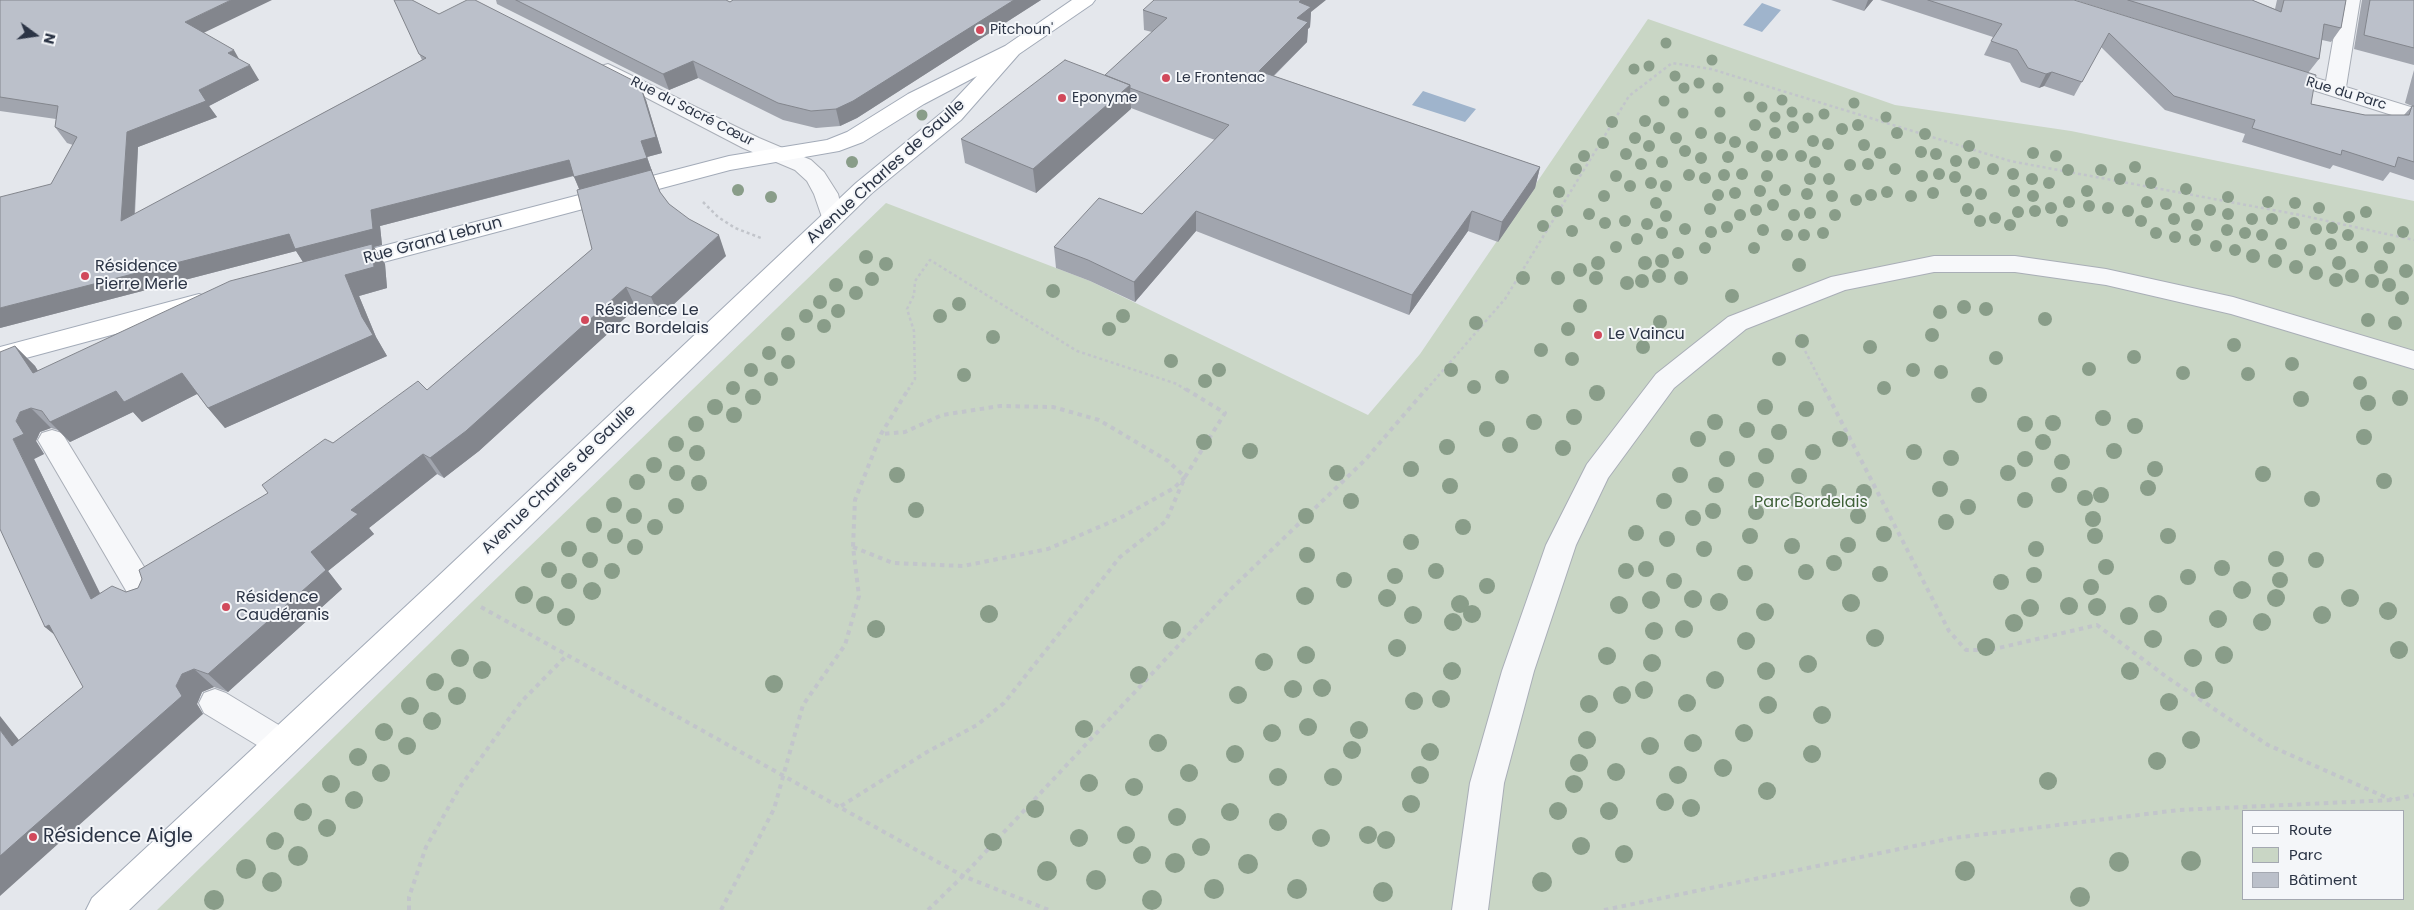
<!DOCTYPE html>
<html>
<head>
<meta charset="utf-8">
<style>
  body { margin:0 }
  #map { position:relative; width:2414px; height:910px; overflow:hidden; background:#e4e7ec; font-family:Poppins,sans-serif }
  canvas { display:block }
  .legend { position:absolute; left:2242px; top:810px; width:162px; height:90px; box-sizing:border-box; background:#f4f6f9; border:1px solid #a4a8b1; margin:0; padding:6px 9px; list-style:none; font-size:15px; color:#2b3445 }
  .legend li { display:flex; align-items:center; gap:10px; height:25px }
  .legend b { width:25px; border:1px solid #a4a8b1 }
  .north { position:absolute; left:10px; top:10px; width:50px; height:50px; -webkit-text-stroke:4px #f4f6f9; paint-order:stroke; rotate:104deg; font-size:14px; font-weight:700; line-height:20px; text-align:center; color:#2b3445 }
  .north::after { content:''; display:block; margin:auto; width:18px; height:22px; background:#2b3445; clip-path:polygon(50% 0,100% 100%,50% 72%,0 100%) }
</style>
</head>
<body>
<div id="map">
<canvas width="2414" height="910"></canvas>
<ul class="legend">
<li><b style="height:6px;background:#fff"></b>Route</li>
<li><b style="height:14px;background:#c9d6c5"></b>Parc</li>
<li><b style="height:14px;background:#bbc0ca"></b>Bâtiment</li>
</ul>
<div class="north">N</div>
</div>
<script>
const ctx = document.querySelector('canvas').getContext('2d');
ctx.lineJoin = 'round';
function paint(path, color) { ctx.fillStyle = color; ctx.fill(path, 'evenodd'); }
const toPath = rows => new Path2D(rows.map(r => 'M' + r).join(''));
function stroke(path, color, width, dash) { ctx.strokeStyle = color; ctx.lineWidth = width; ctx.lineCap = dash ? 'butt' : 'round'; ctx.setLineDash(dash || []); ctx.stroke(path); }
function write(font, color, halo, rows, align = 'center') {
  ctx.font = font + ' Poppins,sans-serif'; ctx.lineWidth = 4; ctx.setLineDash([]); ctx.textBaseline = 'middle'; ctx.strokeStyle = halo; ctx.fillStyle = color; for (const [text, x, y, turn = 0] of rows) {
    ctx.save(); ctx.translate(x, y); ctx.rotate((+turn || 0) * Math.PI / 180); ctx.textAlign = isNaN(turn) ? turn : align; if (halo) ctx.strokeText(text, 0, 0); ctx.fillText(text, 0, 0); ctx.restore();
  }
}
const green = toPath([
  [1648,19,1895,105,2071,131,2414,201,2414,910,157,910,472,602,886,203,1090,281,1368,415,1420,354],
  [2243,811,2403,811,2403,899,2243,899]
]);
const water = toPath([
  [1762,3,1781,10,1762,32,1743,25],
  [1423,91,1476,109,1465,122,1412,105]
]);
const pathFar1 = toPath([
  [703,202,718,217,735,228,761,238],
  [1797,335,1825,390],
  [908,390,915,379,914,331,907,309,914,295,915,281,930,260,1077,351,1177,384,1186,390],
  [1426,390,1505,299,1629,96,1672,63,1711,69,2010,161,2300,215,2414,240]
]);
const path = toPath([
  [1824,388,1949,631,1966,650,1990,650,2097,625,2168,678,2268,745,2392,800],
  [853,547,893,563,963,566,1048,549,1120,518,1174,488,1185,477,1168,461,1099,420,1053,407,1000,406,942,415,905,432,882,434],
  [481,607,963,876,1049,910],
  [841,806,927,752,977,725,1004,703,1120,557,1166,521,1185,477,1225,413,1184,388],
  [409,910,409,897,426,847,460,787,521,702,566,656],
  [721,910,774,809,803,705,845,645,859,596,853,547,855,500,881,434,909,388],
  [928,910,963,876,1232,588,1365,460,1427,388],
  [1604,910,1953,838,2179,810,2392,800,2414,795]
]);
const minor = toPath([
  [2340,0,2360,0,2346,87,2414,108,2414,122,2272,77,2269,73,2272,69,2279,67,2326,81,2340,0],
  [608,64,759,138,811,160,824,172,838,194,844,218,840,223,832,226,824,223,814,194,807,181,795,170,743,148,601,74,598,70,601,66,608,64],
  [1934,256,2015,256,2106,269,2233,297,2414,351,2414,369,2231,314,2106,285,2015,272,1934,272,1845,290,1746,329,1674,388,1608,478,1576,545,1534,671,1504,783,1488,910,1452,910,1470,783,1502,671,1546,545,1587,464,1656,374,1728,317,1831,277,1934,256],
  [52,430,62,433,157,588,161,597,157,606,146,609,135,606,38,440,42,433,52,430],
  [215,689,226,693,292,733,297,743,292,753,281,758,270,753,204,713,199,703,204,693,215,689]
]);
const major = toPath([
  [1072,0,1095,0,1092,4,1019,54,961,120,872,193,455,599,129,910,86,910,92,898,433,581,856,183,945,110,977,76,924,104,863,142,839,151,730,170,342,273,333,271,330,265,333,259,729,156,827,140,847,132,908,94,1005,46,1072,0],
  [199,294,208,297,211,303,208,309,0,365,0,347,199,294]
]);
const trees = [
  [1666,43,5.5],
  [1712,60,5.5],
  [1649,66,5.5],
  [1634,69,5.5],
  [1675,76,5.5],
  [1699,83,5.5],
  [1684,88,5.5],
  [1718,88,5.5],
  [1749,97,5.5],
  [1782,100,5.5],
  [1664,101,5.5],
  [1854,103,5.5],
  [1762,107,5.5],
  [1720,112,5.5],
  [1792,112,5.5],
  [1683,113,5.5],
  [1824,114,5.5],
  [922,115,5.5],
  [1775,117,5.5],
  [1886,117,5.5],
  [1808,118,5.5],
  [1645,121,6],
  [1612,122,6],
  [1755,125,6],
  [1858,125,6],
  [1793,127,6],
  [1659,128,6],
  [1842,129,6],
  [1701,133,6],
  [1775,133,6],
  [1897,133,6],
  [1925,134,6],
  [1635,138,6],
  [1676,138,6],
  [1720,138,6],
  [1813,141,6],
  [1735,142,6],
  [1603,143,6],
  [1828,144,6],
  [1864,145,6],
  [1649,146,6],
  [1969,146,6],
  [1752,147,6],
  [1685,151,6],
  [1921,152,6],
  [1880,153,6],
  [2033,153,6],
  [1626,154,6],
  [1936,154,6],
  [1782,155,6],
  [1584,156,6],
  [1767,156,6],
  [1801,156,6],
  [2056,156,6],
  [1728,157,6],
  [1701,158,6],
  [1956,161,6],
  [852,162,6],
  [1662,162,6],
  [1815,162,6],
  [1974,163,6],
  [1641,164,6],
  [1868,164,6],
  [1850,165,6],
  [2135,167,6],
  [1576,169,6],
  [1895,169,6],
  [1993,169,6],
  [2068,170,6],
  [2101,170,6],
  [1742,174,6],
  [1939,174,6],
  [2013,174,6],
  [1689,175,6],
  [1724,175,6],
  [1616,176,6],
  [1767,176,6],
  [1922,176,6],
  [1955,177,6],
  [1705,178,6],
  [1810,179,6],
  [1829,179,6],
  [2032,179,6],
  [2120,179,6],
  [1651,183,6],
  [2049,183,6],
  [2151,183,6],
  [1630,186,6],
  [1666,186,6],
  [2186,189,6],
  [738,190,6],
  [1785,190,6],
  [1760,191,6],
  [1966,191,6],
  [2014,191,6],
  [2087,191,6],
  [1559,192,6],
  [1887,192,6],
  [1735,193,6],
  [1933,193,6],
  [1807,194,6],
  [1981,194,6],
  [1718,195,6],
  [1871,195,6],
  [1604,196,6],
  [1832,196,6],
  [1911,196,6],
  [2033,196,6],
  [771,197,6],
  [2228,197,6],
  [1856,200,6],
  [2069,202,6],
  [2147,202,6],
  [2268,202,6],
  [1656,203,6],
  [2295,203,6],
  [2166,204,6],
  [1773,205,6],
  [2089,206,6],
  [2051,208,6],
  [2108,208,6],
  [2189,208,6],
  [2319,208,6],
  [1710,209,6],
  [1968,209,6],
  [1756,210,6],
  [2210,210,6],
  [1557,211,6],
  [2035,211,6],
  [2128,211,6],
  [2018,212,6],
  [2366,212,6],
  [1810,213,6],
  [1589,214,6],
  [2228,214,6],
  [1740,215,6],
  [1794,215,6],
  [1835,215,6],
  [1666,216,6],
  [2349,217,6],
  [1995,218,6],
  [2174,219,6],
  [2252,219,6],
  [2272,219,6],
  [1625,221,6],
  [1980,221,6],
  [2062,221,6],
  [2141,221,6],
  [1605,223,6],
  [2294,223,6],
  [1647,224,6],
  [2010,225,6],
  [2197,225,6],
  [1543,226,6],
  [1727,227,6],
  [2332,228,6],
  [1685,229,6],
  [2316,229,6],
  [1763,230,6],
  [2227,230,6],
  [1572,231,6],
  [1711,232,6],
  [2403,232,6],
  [1662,233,6],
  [1823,233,6],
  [2156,233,6],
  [2245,233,6],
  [1787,235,6],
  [1804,235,6],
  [2262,235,6],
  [2348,235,6],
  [2175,237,6],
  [1637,239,6],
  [2195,240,6],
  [2281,244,6],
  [2331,244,6],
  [2216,246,6],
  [1616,247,6],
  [2362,247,6],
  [1705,248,6],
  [1754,248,6],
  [2389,248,6],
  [2235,250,6],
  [2310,250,6],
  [1678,253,6],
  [2253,256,7],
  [866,257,7],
  [1662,261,7],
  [2275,261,7],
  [1598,263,7],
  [1645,263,7],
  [2339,263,7],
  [886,264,7],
  [1799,265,7],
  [2296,267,7],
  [2381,267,7],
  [1580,270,7],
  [2406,271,7],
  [2316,273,7],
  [1659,276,7],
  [2352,276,7],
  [1523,278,7],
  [1558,278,7],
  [1596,278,7],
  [1681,278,7],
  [872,279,7],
  [2336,280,7],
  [1642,281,7],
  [2372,281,7],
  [1627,283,7],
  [836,285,7],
  [2389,285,7],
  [1053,291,7],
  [856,293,7],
  [1732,296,7],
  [2402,298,7],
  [820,302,7],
  [959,304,7],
  [1580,306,7],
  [1964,307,7],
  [1986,309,7],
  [838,311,7],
  [1940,312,7],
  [806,316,7],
  [940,316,7],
  [1123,316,7],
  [2045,319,7],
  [2368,320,7],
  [1660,322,7],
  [1476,323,7],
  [2395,323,7],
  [824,326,7],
  [1109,329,7],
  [1568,329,7],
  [788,334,7],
  [1932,335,7],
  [993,337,7],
  [1802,341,7],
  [2234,345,7],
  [1643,347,7],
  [1870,347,7],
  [1541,350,7],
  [769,353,7],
  [2134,357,7],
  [1996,358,7],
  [1572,359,7],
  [1779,359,7],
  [1171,361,7],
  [788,362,7],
  [2292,364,7],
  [2089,369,7],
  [751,370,7],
  [1219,370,7],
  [1451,370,7],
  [1913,370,7],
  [1941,372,7],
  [2183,373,7],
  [2248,374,7],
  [964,375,7],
  [1502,377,7],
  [771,379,7],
  [1205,381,7],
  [2360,383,7],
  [1474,387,7],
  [733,388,7],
  [1884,388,7],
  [1597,393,8],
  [1979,395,8],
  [753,397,8],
  [2400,398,8],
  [2301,399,8],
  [2368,403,8],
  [715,407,8],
  [1765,407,8],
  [1806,409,8],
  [734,415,8],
  [1574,417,8],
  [2103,418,8],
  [1534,422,8],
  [1715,422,8],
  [2053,423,8],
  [696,424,8],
  [2025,424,8],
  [2135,426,8],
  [1487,429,8],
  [1747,430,8],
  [1779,432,8],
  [2364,437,8],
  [1698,439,8],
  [1840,439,8],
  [1204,442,8],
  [2043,442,8],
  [676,444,8],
  [1510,445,8],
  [1447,447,8],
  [1563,448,8],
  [1250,451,8],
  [2114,451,8],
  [1813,452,8],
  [1914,452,8],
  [697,453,8],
  [1766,456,8],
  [1951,458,8],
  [1727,459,8],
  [2025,459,8],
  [2062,462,8],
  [654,465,8],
  [1411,469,8],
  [2155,469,8],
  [677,473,8],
  [1337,473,8],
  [2008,473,8],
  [2263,474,8],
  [897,475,8],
  [1680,475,8],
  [1799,476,8],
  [1756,480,8],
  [2384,481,8],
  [637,482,8],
  [699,483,8],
  [1716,485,8],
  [2059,485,8],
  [1450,486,8],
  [2148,488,8],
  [1940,489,8],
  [1829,492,8],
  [1864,492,8],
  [2101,495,8],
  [2085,498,8],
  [2312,499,8],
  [1797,500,8],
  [2025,500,8],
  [1351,501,8],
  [1664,501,8],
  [614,505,8],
  [676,506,8],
  [1968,507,8],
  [916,510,8],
  [1713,511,8],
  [1756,512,8],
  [634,516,8],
  [1306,516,8],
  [1858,516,8],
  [1693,518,8],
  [2093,519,8],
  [1946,522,8],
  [594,525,8],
  [655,527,8],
  [1463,527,8],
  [1636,533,8],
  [1884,534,8],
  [615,536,8],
  [1750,536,8],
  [2095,536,8],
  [2168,536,8],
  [1667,539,8],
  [1411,542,8],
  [1848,545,8],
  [1792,546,8],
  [635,547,8],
  [569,549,8],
  [1704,549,8],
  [2036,549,8],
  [1307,555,8],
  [2276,559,8],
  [590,560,8],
  [2316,560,8],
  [1834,563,8],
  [2106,567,8],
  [2222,568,8],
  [1646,569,8],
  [549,570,8],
  [612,571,8],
  [1436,571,8],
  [1626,571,8],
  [1806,572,8],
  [1745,573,8],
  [1880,574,8],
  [2034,575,8],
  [1395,576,8],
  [2188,577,8],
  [1344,580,8],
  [2280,580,8],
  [569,581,8],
  [1674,581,8],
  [2001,582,8],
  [1487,586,8],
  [2091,587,8],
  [2242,590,9],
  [592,591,9],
  [524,595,9],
  [1305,596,9],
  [1387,598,9],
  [2276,598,9],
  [2350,598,9],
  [1693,599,9],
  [1651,600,9],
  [1719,602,9],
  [1851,603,9],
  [1460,604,9],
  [2158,604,9],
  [545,605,9],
  [1619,605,9],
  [2069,606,9],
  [2097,607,9],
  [2030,608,9],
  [2388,611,9],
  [1765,612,9],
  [989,614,9],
  [1472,614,9],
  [1413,615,9],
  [2322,615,9],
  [2129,616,9],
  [566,617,9],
  [2218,619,9],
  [1453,622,9],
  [2262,622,9],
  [2014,623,9],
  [876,629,9],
  [1684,629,9],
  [1172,630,9],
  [1654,631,9],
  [1875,638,9],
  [2153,639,9],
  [1746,641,9],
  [1986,647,9],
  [1397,648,9],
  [2399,650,9],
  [1306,655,9],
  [2224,655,9],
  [1607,656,9],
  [460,658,9],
  [2193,658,9],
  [1264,662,9],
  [1652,663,9],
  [1808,664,9],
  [482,670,9],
  [1452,671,9],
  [1766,671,9],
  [2130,671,9],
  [1139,675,9],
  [1715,680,9],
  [435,682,9],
  [774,684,9],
  [1322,688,9],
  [1293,689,9],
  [1644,690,9],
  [2204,690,9],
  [1238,695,9],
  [1622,695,9],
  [457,696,9],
  [1441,699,9],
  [1414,701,9],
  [2169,702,9],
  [1687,703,9],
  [1589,704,9],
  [1768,705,9],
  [410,706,9],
  [1822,715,9],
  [432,721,9],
  [1308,727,9],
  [1084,729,9],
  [1359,730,9],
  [384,732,9],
  [1272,733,9],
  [1744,733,9],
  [1587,740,9],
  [2191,740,9],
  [1158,743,9],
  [1693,743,9],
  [407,746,9],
  [1650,746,9],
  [1352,750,9],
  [1430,752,9],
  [1235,754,9],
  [1812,754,9],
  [358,757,9],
  [2157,761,9],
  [1579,763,9],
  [1723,768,9],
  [1616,772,9],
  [381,773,9],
  [1189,773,9],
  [1420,775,9],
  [1678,775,9],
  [1278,777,9],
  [1333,777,9],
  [2048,781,9],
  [1089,783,9],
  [331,784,9],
  [1574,784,9],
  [1134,787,9],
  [1767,791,9],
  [354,800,9],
  [1665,802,9],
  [1411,804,9],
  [1691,808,9],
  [1035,809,9],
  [1558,811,9],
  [1609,811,9],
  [303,812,9],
  [1230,812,9],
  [1177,817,9],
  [1278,822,9],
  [327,828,9],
  [1126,835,9],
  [1368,835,9],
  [1079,838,9],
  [1321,838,9],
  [1386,840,9],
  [275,841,9],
  [993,842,9],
  [1581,846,9],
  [1201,847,9],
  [1624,854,9],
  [298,856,10],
  [1142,855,9],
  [2191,861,10],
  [2119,862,10],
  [1175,863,10],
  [1248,864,10],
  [246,869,10],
  [1047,871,10],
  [1965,871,10],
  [1096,880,10],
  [272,882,10],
  [1542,882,10],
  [1214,889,10],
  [1297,889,10],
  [1383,892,10],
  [2080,897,10],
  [214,900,10],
  [1152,900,10]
];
const wall = toPath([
  [0,0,204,33,239,59,259,80,209,106,217,117,138,147,135,214,422,60,394,0,439,14,646,100,662,153,647,157,653,174,660,192,669,204,726,256,660,317,636,308,479,451,444,478,437,474,369,528,374,534,328,571,342,589,228,692,214,687,202,692,197,704,203,714,19,740,83,687,55,635,45,627,15,346,35,366,38,371,303,262,296,251,0,328,51,184,73,145,67,143,55,127,56,119,0,111],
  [574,176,579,189,592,249,427,390,333,443,268,493,138,588,126,592,100,593,34,459,44,454,36,441,40,432,51,428,58,430,70,442,133,412,142,422,197,394,208,408,225,428,387,356,376,337,359,296,387,288,385,264,374,247,382,245,380,226],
  [496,0,726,0,730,2,733,0,1041,0,857,118,840,126,816,128,783,120,698,78,669,90,497,4],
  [1831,0,1873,0,1864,11],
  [1880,0,2074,0,2311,104,2365,115,2404,115,2412,106,2405,103,2414,70,2414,180,2390,172,2383,181,2333,165,2330,169,2242,142,2245,134,2165,110,2101,47,2074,96,2044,86,2039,88,2021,82,2010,63,1984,55,1993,37],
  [2075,0,2252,0,2275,9,2277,0,2346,0,2341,28,2331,42,2322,40,2319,59,2308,73],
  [2362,0,2414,0,2414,65,2354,49],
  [1143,10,1311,12,1310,27,1308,29,1307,42,1274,76,1540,167,1535,188,1498,242,1468,231,1409,315,1196,231,1135,302,1090,281,1056,268,1054,247,1142,214,1215,140,1131,108,1036,193,965,163,961,139,1105,75,1152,32,1144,30]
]);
const shadedWall = toPath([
  [231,0,272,0,195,37,185,22],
  [1014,0,1041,0,857,118,840,126,836,109],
  [1301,0,1326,0,1311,12,1310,27,1308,29,1307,42,1258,91,1259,71,1299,2],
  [1868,0,1873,0,1864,11],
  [234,50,243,66,228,53],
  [693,61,698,78,669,90,663,74],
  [250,65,259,80,209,106,217,117,138,147,133,237,121,221,127,132,199,90],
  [2052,72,2044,86,2039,88,2046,74],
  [640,84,646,100,662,153,647,157,653,174,581,193,574,177,641,141],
  [1130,85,1131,109,1036,193,1033,169],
  [569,160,576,175,380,226,382,245,374,247,385,264,387,288,359,296,376,337,387,356,225,428,208,408,305,265,296,251,0,328,0,308,371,210],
  [1540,167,1535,188,1498,242,1502,222],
  [1196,211,1196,231,1135,302,1134,282],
  [1472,211,1468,231,1409,315,1412,295],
  [719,235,726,256,660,317,651,297],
  [626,287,636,308,479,451,444,478,430,458],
  [15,346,35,366,52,394,33,373],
  [182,373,199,393,142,422,133,412,70,442,50,422,116,391],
  [31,408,51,428,40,432,36,441,44,454,34,459,112,618,91,599,13,439,16,421,20,412],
  [423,454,437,474,369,528,374,534,328,571,342,589,228,692,208,674,311,552,351,510],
  [49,625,67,645,45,627],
  [194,669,214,687,202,692,197,704,203,714,0,896,0,856,176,686,182,674],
  [0,716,37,763,12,746,0,730]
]);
const building = toPath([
  [0,0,231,0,185,22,234,50,228,53,250,65,199,90,206,101,127,132,121,221,426,58,419,54,394,0,412,0,439,14,467,0,475,0,640,84,656,137,641,141,647,158,574,177,569,160,371,210,373,229,295,249,289,234,0,308,0,197,51,184,77,137,55,127,58,106,0,97,0,0],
  [516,0,726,0,730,2,733,0,1014,0,853,101,836,109,811,111,778,103,693,61,663,74,516,0],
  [1154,0,1301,0,1299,2,1311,7,1297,18,1308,22,1259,71,1540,167,1502,222,1472,211,1412,295,1196,211,1134,282,1088,260,1054,247,1099,198,1142,214,1229,125,1130,88,1130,85,1105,75,1167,18,1143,10,1154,0],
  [1928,0,2074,0,2316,75,2311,104,2365,115,2409,115,2412,106,2414,106,2414,162,2398,157,2395,167,2342,150,2341,155,2252,128,2255,120,2174,96,2109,33,2082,82,2052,72,2046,74,2028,68,2017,50,1991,41,2002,24,1928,0],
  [2128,0,2252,0,2281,12,2284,0,2346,0,2341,28,2324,24,2319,59,2128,0],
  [2370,0,2414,0,2414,48,2364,35,2370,0],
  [1065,60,1130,85,1033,169,961,139,1065,60],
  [651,170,660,192,669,204,689,219,719,235,651,297,626,287,466,431,430,458,423,454,351,510,358,514,311,552,326,570,208,674,194,669,182,674,176,686,182,696,0,856,0,730,12,746,83,687,49,625,45,627,0,529,0,352,15,346,33,373,230,281,372,244,374,267,345,275,362,317,373,335,208,408,182,373,124,402,116,391,50,422,42,411,31,408,20,412,16,421,24,434,13,439,91,599,112,586,126,592,138,588,142,579,139,570,268,493,262,485,325,439,333,443,418,381,427,390,592,249,577,190,651,170]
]);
const markers = [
  [980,30,5,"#d1495b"],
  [1166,78,5,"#d1495b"],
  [1062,98,5,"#d1495b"],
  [85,276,5,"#d1495b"],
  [585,320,5,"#d1495b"],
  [1598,335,5,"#d1495b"],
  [226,607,5,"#d1495b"],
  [33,837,5,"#d1495b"]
];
const farPoinames = [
  ["Pitchoun'",990,30],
  ["Le Frontenac",1176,78],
  ["Eponyme",1072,98]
];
const farStreetnames = [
  ["Rue du Parc",2346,94,17],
  ["Rue du Sacré Cœur",692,112,27]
];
const streetNames = [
  ["Avenue Charles de Gaulle",886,172,-42],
  ["Rue Grand Lebrun",433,241,-15],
  ["Avenue Charles de Gaulle",559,480,-44]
];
const poiNames = [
  ["Résidence",95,267],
  ["Pierre Merle",95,285],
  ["Résidence Le",595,311],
  ["Parc Bordelais",595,329],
  ["Le Vaincu",1608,335],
  ["Résidence",236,598],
  ["Caudéranis",236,616]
];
const parkNames = [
  ["Parc Bordelais",1811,503]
];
const nearPoinames = [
  ["Résidence Aigle",43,837]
];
paint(green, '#c9d6c5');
paint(water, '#9fb4cc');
stroke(minor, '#a9aeb7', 2);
stroke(major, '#a3abb8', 2);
stroke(pathFar1, '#c2c5cb', 2.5, [3, 3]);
stroke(path, '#c2c5cb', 4, [4.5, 4.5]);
paint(minor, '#f7f8fa');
paint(major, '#fff');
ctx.fillStyle = '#899d89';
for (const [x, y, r] of trees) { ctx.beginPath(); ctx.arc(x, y, r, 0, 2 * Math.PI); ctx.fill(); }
paint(wall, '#a1a5ae');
paint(shadedWall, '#83868d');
paint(building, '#bbc0ca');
stroke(building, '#83868d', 1);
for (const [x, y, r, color] of markers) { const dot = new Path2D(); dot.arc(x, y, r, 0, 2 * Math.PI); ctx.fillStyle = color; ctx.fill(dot); stroke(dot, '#f4f6f9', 2); }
write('14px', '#2b3445', '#f4f6f9', farPoinames, 'left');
write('14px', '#2b3445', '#f4f6f9', farStreetnames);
write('16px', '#2b3445', '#f4f6f9', streetNames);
write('16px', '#2b3445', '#f4f6f9', poiNames, 'left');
write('16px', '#3f6138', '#f4f6f9', parkNames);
write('19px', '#2b3445', '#f4f6f9', nearPoinames, 'left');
</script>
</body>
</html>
